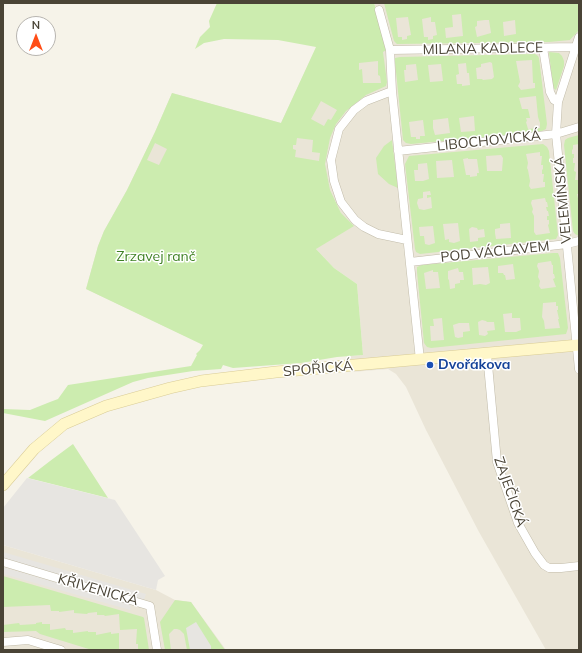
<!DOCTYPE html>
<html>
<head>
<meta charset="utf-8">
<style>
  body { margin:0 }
  #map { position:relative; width:582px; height:653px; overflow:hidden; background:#f6f3e9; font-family:Mulish,sans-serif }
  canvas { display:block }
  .frame { position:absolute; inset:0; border:4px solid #4a4436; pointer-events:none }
  .north { position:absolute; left:16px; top:16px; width:40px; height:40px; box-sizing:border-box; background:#fff; border:1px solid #b7b4af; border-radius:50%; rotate:0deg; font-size:11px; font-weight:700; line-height:16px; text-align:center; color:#4a4436 }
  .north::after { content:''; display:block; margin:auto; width:14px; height:18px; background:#ff4d16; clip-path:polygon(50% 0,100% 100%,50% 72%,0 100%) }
</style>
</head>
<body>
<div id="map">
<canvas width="582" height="653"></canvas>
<div class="frame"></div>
<div class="north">N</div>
</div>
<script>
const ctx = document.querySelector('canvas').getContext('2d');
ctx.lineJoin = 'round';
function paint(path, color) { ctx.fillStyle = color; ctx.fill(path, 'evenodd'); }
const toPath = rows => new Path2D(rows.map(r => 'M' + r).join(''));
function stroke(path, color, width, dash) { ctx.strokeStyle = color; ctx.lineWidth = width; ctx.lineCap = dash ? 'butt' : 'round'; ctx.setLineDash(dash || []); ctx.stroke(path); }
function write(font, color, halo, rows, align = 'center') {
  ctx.font = font + ' Mulish,sans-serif'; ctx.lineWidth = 3; ctx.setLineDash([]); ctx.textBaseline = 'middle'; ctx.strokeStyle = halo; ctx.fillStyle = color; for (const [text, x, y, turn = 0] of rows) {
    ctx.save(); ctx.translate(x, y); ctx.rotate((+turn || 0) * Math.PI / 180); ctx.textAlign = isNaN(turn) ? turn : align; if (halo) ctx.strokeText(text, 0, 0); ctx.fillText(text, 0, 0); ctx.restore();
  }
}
const residential = toPath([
  [374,3,545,3,570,40,579,30,579,650,546,650,479,532,426,430,406,387,396,374,388,369,352,372,349,356,363,355,357,284,334,268,316,249,341,213,335,201,185,336,86,289,98,246,104,231,127,190,155,132,172,93,281,123,317,46,389,48],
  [3,545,156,590,175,600,191,602,226,650,3,650]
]);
const green = toPath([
  [217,3,374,3,389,48,383,52,387,82,386,86,366,95,346,111,336,124,330,138,325,164,330,190,341,213,354,226,316,249,334,268,357,284,363,355,337,357,301,363,233,368,223,365,221,369,193,371,148,378,133,382,45,421,3,413,3,409,30,410,50,402,58,399,68,385,191,366,197,355,196,354,200,350,203,345,86,289,98,246,104,231,127,190,155,132,172,93,281,123,316,47,278,40,224,39,204,43,195,49,200,37,210,27,209,21],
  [378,61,378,75,380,76,381,83,363,83,362,69,359,70,359,63],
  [321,101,337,110,331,120,328,119,324,126,311,119],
  [297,138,313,140,312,152,320,153,319,161,295,157,296,150,293,149,293,145,296,145],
  [155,143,167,149,159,165,147,160],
  [384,3,579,3,579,30,570,40,549,42,397,44,394,41],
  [461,14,463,36,446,38,445,28,453,27,452,15],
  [408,17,411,35,407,36,407,39,402,40,402,37,398,37,396,18],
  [431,17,431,22,435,22,437,35,433,36,433,39,428,40,428,37,424,37,422,19],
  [485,20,489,20,491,33,477,37,475,27,477,26,477,21],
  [515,20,516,34,504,36,503,22],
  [549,52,559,53,562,56,564,61,564,66,556,90,553,88],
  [535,54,538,56,539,58,547,124,546,129,540,132,411,144,406,143,403,140,395,62,395,58,400,57],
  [532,60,533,83,535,83,535,88,521,90,518,86,520,82,516,61],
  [490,62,492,63,494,77,492,79,483,80,482,79,477,79,476,68,481,67,481,64],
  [466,63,467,73,469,73,470,85,462,86,462,84,457,84,456,75,459,74,458,64],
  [416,64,418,80,405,82,404,70,406,70,406,65],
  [441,64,443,81,430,82,428,65],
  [536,96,538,117,540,123,540,128,528,129,526,122,527,121,526,118,530,118,529,113,528,109,522,109,519,98],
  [474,116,475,131,461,132,459,118],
  [448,118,450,133,435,135,433,128,433,120],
  [423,120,425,136,420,136,420,139,416,139,416,137,411,137,409,122],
  [579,135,579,144,573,145,573,149,572,150,572,154,574,154,574,158,573,158,573,163,575,163,574,171,576,172,575,180,579,180,579,189,578,190,578,194,577,194,579,203,578,203,579,207,579,236,575,234,573,231,564,145,565,140,568,138],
  [392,140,398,188,389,184,378,174,376,158,384,146],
  [543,144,547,147,549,151,558,235,556,239,420,254,416,252,415,249,405,164,409,156],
  [540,152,540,156,542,156,541,165,543,165,543,169,542,170,542,174,544,174,543,182,545,182,545,187,531,189,529,186,530,181,528,170,527,168,528,163,526,154],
  [501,155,503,158,502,171,487,171,486,156],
  [468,158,468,159,477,159,479,173,477,173,477,176,470,177,470,175,466,175,463,159],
  [452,160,454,177,437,178,436,161],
  [427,163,429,179,423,181,415,181,414,170,418,170,418,164],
  [430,191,431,195,427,195,427,198,431,197,432,208,424,210,419,209,417,203,418,199,423,198,423,192],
  [545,198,546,202,547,202,548,207,546,207,547,211,548,211,549,216,547,216,547,220,549,220,549,224,548,225,550,233,536,235,534,232,534,216,532,212,533,209,531,203,532,200],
  [458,223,460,241,454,243,449,242,449,239,445,240,443,224],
  [510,223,511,238,496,239,495,233,495,229,500,228,500,224],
  [433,226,435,243,429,245,425,244,424,236,420,236,419,227],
  [472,227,477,228,478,230,484,229,485,237,478,238,478,241,470,242,469,229],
  [553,253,558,253,560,258,568,328,566,334,431,348,427,347,424,343,417,272,417,267,422,265],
  [551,261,552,265,553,265,553,274,554,274,555,278,553,279,556,287,541,289,539,286,540,281,538,277,539,271,537,266,538,263],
  [513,264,515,279,506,280,505,275,504,275,503,273,498,273,498,266],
  [488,267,490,283,486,285,480,284,473,285,472,268],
  [458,268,459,272,463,272,464,280,460,280,460,283,455,284,455,288,450,289,449,280,448,279,448,271],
  [433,270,433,272,438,272,440,288,426,289,424,273],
  [556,302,556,306,558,306,558,310,557,310,559,319,558,319,560,328,545,329,544,321,542,317,543,303],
  [512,313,512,318,520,318,521,330,516,332,505,332,503,314],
  [442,318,444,340,431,341,430,326,434,326,433,319],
  [482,320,486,321,487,322,494,322,495,330,487,331,488,334,485,336,479,335,478,322],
  [459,323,469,323,470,331,463,332,463,337,458,338,455,337,453,325],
  [73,444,108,498,28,478,50,461],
  [3,576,143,617,144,618,149,650,138,650,138,644,136,644,137,629,120,630,119,614,105,616,104,615,97,615,97,612,88,613,87,614,74,613,74,610,59,612,59,611,51,611,50,605,3,607],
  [175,600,191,602,225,650,187,650,184,634,180,630,177,629,174,629,169,634,171,650,165,650,160,622],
  [42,622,42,624,50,624,50,630,65,628,66,630,73,630,73,633,88,631,88,632,96,632,96,635,111,632,111,634,119,633,119,650,92,650,40,634,36,631,3,632,3,625,19,623,20,625,36,624,36,623]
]);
const parking = toPath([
  [27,478,115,500,165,576,158,580,156,590,3,545,3,508],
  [3,552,146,594,144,600,3,558],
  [3,567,131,604,130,610,3,574],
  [196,622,211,646,211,650,190,650,186,628]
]);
const street = toPath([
  [379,10,390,50,392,91,420,360],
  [579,37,558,102,556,134,579,369],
  [543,48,550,92,554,100,558,102],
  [390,50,575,47],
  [392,91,366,101,354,110,339,129,331,160,334,181,341,202,355,220,364,227,378,234,407,240],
  [398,151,556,134,579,127],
  [410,262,567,244,579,241],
  [487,354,497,462,518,523,535,553,544,565,549,568,561,568,579,566],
  [3,562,150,606,157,650],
  [3,642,28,640,61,650]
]);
const secondary = toPath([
  [3,485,34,449,64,424,106,406,170,388,201,381,276,372,579,345]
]);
const markers = [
  [430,365,4,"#1a4fb4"]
];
const streetNames = [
  ["MILANA KADLECE",483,49,-1],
  ["LIBOCHOVICKÁ",489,141,-6],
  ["VELEMÍNSKÁ",563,200,-95],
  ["POD VÁCLAVEM",495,252,-6],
  ["SPOŘICKÁ",318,369,-5],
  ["ZAJEČICKÁ",510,492,71],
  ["KŘIVENICKÁ",98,590,16]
];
const parkNames = [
  ["Zrzavej ranč",156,257]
];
const transitNames = [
  ["Dvořákova",438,365]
];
paint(residential, '#eae5d7');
paint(green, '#ccecaf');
paint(parking, '#e7e5e1');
stroke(street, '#c2bcaa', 9);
stroke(secondary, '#d9cc96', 12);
stroke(street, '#fff', 8);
stroke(secondary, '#fff7c9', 11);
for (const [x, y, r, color] of markers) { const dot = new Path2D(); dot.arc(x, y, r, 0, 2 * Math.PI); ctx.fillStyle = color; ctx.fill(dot); stroke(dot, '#fff', 1.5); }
write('14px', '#4a4436', '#fff', streetNames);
write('14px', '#3f8124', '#fff', parkNames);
write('bold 14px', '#164399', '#fff', transitNames, 'left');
</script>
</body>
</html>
